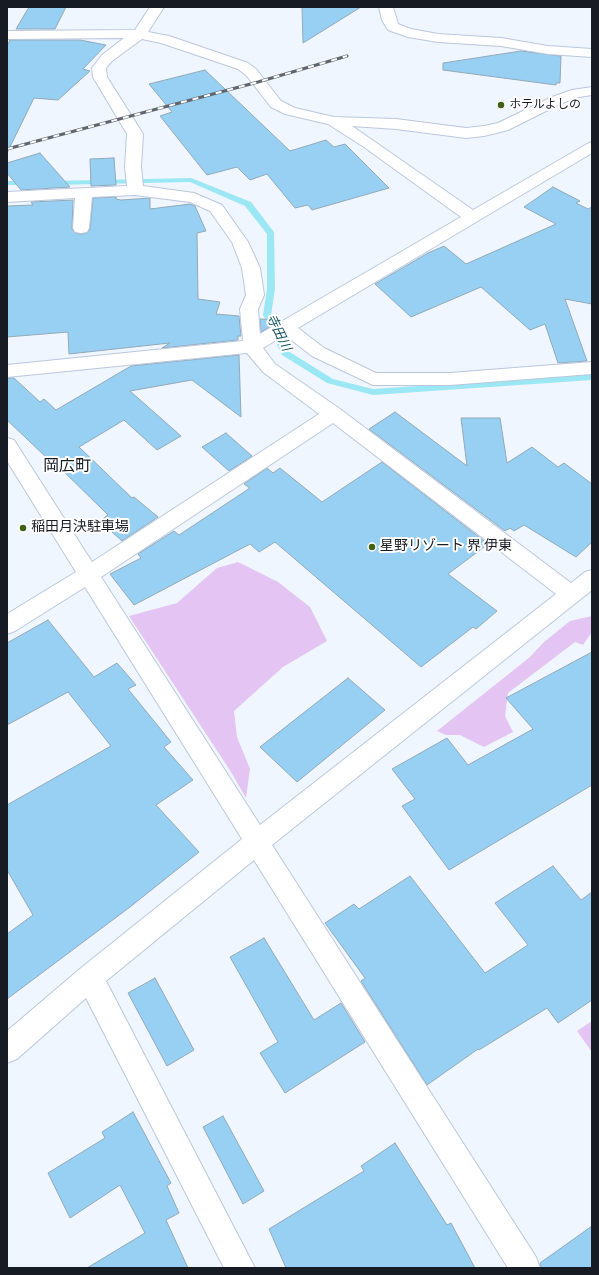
<!DOCTYPE html>
<html>
<head>
<meta charset="utf-8">
<style>
  body { margin:0 }
  #map { position:relative; width:599px; height:1275px; overflow:hidden; background:#f0f6ff; font-family:"Titillium Web",sans-serif }
  canvas { display:block }
  .frame { position:absolute; inset:0; border:8px solid #171c24; pointer-events:none }
</style>
</head>
<body>
<div id="map">
<canvas width="599" height="1275"></canvas>
<div class="frame"></div>
</div>
<script>
const ctx = document.querySelector('canvas').getContext('2d');
ctx.lineJoin = 'round';
function paint(path, color) { ctx.fillStyle = color; ctx.fill(path, 'evenodd'); }
const toPath = rows => new Path2D(rows.map(r => 'M' + r).join(''));
function stroke(path, color, width, dash) { ctx.strokeStyle = color; ctx.lineWidth = width; ctx.lineCap = dash ? 'butt' : 'round'; ctx.setLineDash(dash || []); ctx.stroke(path); }
function write(font, color, halo, rows, align = 'center') {
  ctx.font = font + ' "Titillium Web","Noto Sans JP",sans-serif'; ctx.lineWidth = 4; ctx.setLineDash([]); ctx.textBaseline = 'middle'; ctx.strokeStyle = halo; ctx.fillStyle = color; for (const [text, x, y, turn = 0] of rows) {
    ctx.save(); ctx.translate(x, y); ctx.rotate((+turn || 0) * Math.PI / 180); ctx.textAlign = isNaN(turn) ? turn : align; if (halo) ctx.strokeText(text, 0, 0); ctx.fillText(text, 0, 0); ctx.restore();
  }
}
const green = toPath([
  [238,562,278,582,310,607,327,641,283,667,234,711,237,737,250,769,246,798,231,772,129,616,177,603,217,568],
  [592,616,592,632,583,645,575,642,508,693,505,716,513,732,484,747,460,735,446,735,437,731,530,657,544,642,570,621],
  [592,1021,592,1052,577,1031]
]);
const stream = toPath([
  [191,178,251,202,274,232,275,289,271,315,288,351,333,379,373,389,592,374,592,380,373,395,327,383,282,355,263,315,267,289,267,234,245,206,190,182,53,185,49,183,53,181,191,178],
  [7,181,29,181,33,183,29,185,7,185,7,181]
]);
const building = toPath([
  [29,7,66,7,55,29,16,29,29,7],
  [302,7,361,7,303,43,302,7],
  [10,40,80,40,106,45,83,69,90,71,58,100,34,98,7,153,7,46,10,40],
  [521,51,561,56,560,83,556,83,556,85,443,70,443,63,521,51],
  [205,70,290,151,326,140,334,147,345,144,389,188,312,210,308,205,295,208,267,174,250,180,237,167,207,175,160,116,172,112,149,84,205,70],
  [40,153,70,187,21,190,7,173,7,163,40,153],
  [114,158,116,185,91,186,90,159,114,158],
  [553,187,580,201,576,203,588,209,592,207,592,304,565,299,587,361,558,363,545,324,530,330,481,287,411,317,375,284,428,253,444,246,466,264,556,224,524,207,553,187],
  [116,197,116,199,121,200,150,198,150,209,190,204,195,206,206,231,197,233,198,299,220,302,216,314,239,316,241,336,238,336,238,340,162,348,170,343,69,354,68,332,7,337,7,206,33,205,31,202,73,200,72,229,75,233,81,234,87,233,90,229,93,198,116,197],
  [260,319,277,320,277,322,261,332,260,319],
  [239,355,241,417,192,380,130,391,181,436,157,450,124,420,79,447,132,498,134,497,158,517,122,541,100,521,108,515,49,457,47,458,7,420,7,378,14,378,40,402,44,399,56,410,131,366,239,355],
  [395,412,467,466,461,418,500,418,507,463,532,447,558,467,564,463,592,484,592,542,576,557,524,525,514,531,510,528,505,531,369,429,395,412],
  [226,433,252,456,229,471,202,447,226,433],
  [382,462,488,544,448,574,497,611,476,629,473,627,421,667,275,542,259,552,250,544,134,605,110,574,141,558,138,554,174,531,179,535,250,488,244,484,267,468,273,473,280,468,322,502,382,462],
  [48,620,94,677,117,663,136,685,128,689,171,742,164,747,193,780,156,805,199,852,130,907,7,999,7,934,33,915,7,870,7,805,111,746,68,692,7,725,7,643,48,620],
  [592,652,592,785,449,870,402,806,415,799,392,769,447,738,468,765,533,729,506,698,592,652],
  [348,678,385,710,297,782,260,747,348,678],
  [553,866,581,900,592,892,592,1000,558,1023,547,1008,479,1050,478,1049,427,1085,361,981,365,978,325,923,354,904,359,909,410,876,485,973,528,945,495,903,553,866],
  [264,938,314,1020,341,1003,365,1042,285,1093,260,1053,278,1042,230,957,264,938],
  [155,978,194,1050,167,1066,128,993,155,978],
  [133,1112,171,1183,167,1186,179,1213,166,1220,188,1268,87,1268,145,1233,120,1185,70,1218,48,1173,105,1138,102,1132,133,1112],
  [223,1116,264,1191,243,1204,203,1127,223,1116],
  [395,1143,447,1225,451,1223,475,1268,286,1268,269,1229,364,1171,361,1166,395,1143],
  [592,1226,592,1268,541,1268,540,1263,592,1226]
]);
const minor = toPath([
  [150,7,164,7,148,32,169,36,248,63,256,69,281,101,295,108,334,117,396,119,466,128,484,126,498,123,552,97,572,90,592,87,592,95,579,97,562,103,508,130,484,136,466,138,396,129,352,126,473,210,587,144,592,142,592,153,298,328,324,348,376,373,450,373,592,362,592,374,450,385,373,385,312,356,285,335,263,348,275,364,340,409,571,583,585,572,592,570,592,590,272,845,536,1257,540,1268,508,1268,254,860,106,981,255,1268,224,1268,86,998,17,1059,7,1063,7,1031,81,968,242,839,85,587,15,631,7,634,7,614,76,572,7,461,7,438,14,440,92,562,319,414,263,372,247,353,7,377,7,365,243,341,240,309,246,295,242,268,232,242,210,211,190,202,135,195,92,197,89,228,87,232,81,233,75,232,73,228,75,198,7,202,7,192,127,186,125,167,127,134,93,77,92,68,102,55,124,38,7,39,7,31,135,30,150,7],
  [142,39,161,43,238,69,246,75,271,107,285,114,328,124,364,147,461,217,260,334,258,309,264,295,260,268,248,242,222,205,194,193,143,186,141,167,143,134,107,77,106,68,112,61,142,39],
  [333,423,556,594,260,825,101,577,333,423],
  [379,7,393,7,398,24,411,29,438,34,501,38,548,46,592,49,592,57,548,54,501,46,438,42,408,37,388,30,382,20,379,7]
]);
const rail = toPath([
  [7,149,258,82,347,56]
]);
const markers = [
  [501,105,4,"#416115"],
  [23,528,4,"#416115"],
  [372,547,4,"#416115"]
];
const farPoinames = [
  ["ホテルよしの",509,105]
];
const farWaternames = [
  ["寺田川",278,333,64]
];
const poiNames = [
  ["稲田月決駐車場",31,528],
  ["星野リゾート 界 伊東",380,547]
];
const quarterNames = [
  ["岡広町",67,467]
];
paint(green, '#e3c4f3');
paint(stream, '#9be7f3');
paint(building, '#97d0f2');
stroke(building, '#91a9b8', 1);
stroke(minor, '#bac7de', 2);
paint(minor, '#fff');
stroke(rail, '#60656e', 3);
stroke(rail, '#fff', 2, [6]);
for (const [x, y, r, color] of markers) { const dot = new Path2D(); dot.arc(x, y, r, 0, 2 * Math.PI); ctx.fillStyle = color; ctx.fill(dot); stroke(dot, '#fff', 1.5); }
write('12px', '#171c24', '#fff', farPoinames, 'left');
write('italic 13px', '#165660', '#fff', farWaternames);
write('14px', '#171c24', '#fff', poiNames, 'left');
write('16px', '#171c24', '#fff', quarterNames);
</script>
</body>
</html>
